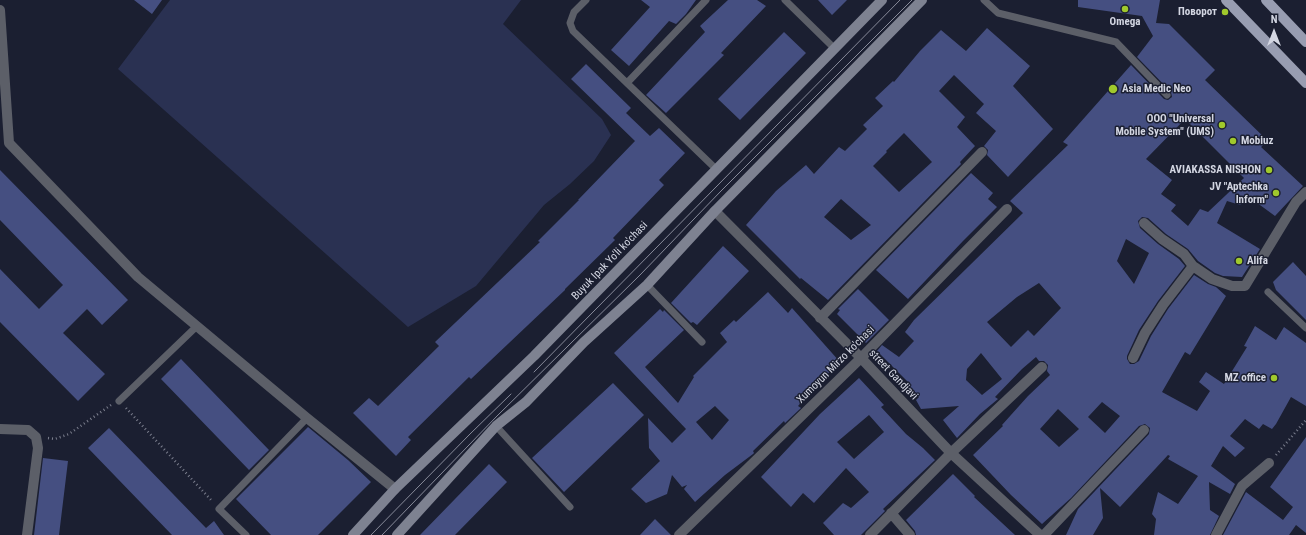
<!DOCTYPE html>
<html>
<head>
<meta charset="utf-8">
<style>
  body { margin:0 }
  #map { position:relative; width:1306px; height:535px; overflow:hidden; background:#1b1f31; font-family:"Roboto Condensed",sans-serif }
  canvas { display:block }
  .north { position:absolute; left:1254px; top:12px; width:40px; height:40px; -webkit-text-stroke:3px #1b1f31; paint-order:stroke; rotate:0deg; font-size:11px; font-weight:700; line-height:16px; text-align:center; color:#d3d6e2 }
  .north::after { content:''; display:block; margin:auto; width:14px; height:18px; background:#d3d6e2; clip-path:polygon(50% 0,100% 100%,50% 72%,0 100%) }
</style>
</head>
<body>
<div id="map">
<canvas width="1306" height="535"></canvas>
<div class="north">N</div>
</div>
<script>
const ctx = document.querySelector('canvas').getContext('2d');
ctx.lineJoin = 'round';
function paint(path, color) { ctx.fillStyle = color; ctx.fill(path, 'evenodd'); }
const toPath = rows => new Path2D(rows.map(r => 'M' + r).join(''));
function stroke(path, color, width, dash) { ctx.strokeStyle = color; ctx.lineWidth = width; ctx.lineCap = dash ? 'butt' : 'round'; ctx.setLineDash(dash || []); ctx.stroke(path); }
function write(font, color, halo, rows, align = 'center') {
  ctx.font = font + ' "Roboto Condensed",sans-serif'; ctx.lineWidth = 3; ctx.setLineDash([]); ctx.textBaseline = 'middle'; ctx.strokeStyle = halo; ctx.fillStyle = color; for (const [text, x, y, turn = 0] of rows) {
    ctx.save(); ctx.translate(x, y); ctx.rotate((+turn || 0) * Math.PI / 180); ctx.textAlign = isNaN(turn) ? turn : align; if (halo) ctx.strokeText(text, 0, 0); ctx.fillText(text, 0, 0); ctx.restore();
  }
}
const green = toPath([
  [170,0,521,0,503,24,602,119,611,135,594,161,570,184,544,205,476,286,408,327,118,69]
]);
const building = toPath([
  [134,0,162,0,152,14],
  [641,0,696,0,686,14,676,24,669,21,629,66,611,50,650,7],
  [728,0,757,0,766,6,721,53,724,55,666,113,646,95,705,32,700,26],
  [818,0,847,0,832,15],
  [1078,0,1160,0,1156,23,1169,24,1215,70,1205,80,1268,141,1261,147,1303,186,1275,216,1249,197,1240,205,1227,201,1217,223,1260,249,1242,277,1223,276,1215,273,1198,261,1188,249,1166,234,1148,218,1142,217,1138,221,1140,228,1158,244,1179,259,1185,266,1158,301,1139,330,1127,356,1127,359,1130,364,1134,364,1139,361,1151,336,1168,309,1194,275,1208,284,1216,287,1226,296,1190,355,1185,352,1162,392,1197,411,1210,391,1199,382,1206,372,1224,384,1247,347,1244,346,1255,326,1276,340,1284,327,1306,343,1306,406,1291,397,1276,424,1272,429,1263,424,1259,429,1245,419,1230,436,1245,448,1235,457,1223,446,1211,466,1235,484,1230,494,1209,482,1210,510,1219,516,1210,535,1154,535,1156,519,1152,514,1158,492,1178,504,1198,476,1168,459,1170,456,1168,455,1120,507,1100,488,1103,518,1093,535,1066,535,1078,509,1149,434,1150,428,1145,424,1139,426,1071,498,1042,524,1011,495,973,455,1003,426,1002,425,1028,396,1050,375,1047,371,1048,365,1044,361,1039,361,1036,357,1022,369,995,397,998,399,980,414,957,438,943,420,959,406,921,409,916,400,919,397,906,385,909,383,877,351,882,345,899,357,914,341,905,332,914,320,1023,213,1010,201,1068,145,1063,142,1131,65,1164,99,1168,100,1172,97,1171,92,1137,57,1153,36,1142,16,1078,7],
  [1185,119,1244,178,1208,212,1200,209,1188,226,1171,211,1176,205,1161,194,1172,180,1146,159],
  [1126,239,1149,253,1134,284,1117,261],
  [1039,283,1061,308,1034,336,1028,330,1011,347,987,322,1017,297],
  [981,353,1002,379,982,395,966,380,967,369],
  [1102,402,1120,416,1105,433,1088,417],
  [1058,409,1079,429,1059,447,1040,429],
  [987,28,1030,66,1013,86,1053,129,1008,177,987,155,988,150,984,146,996,131,976,113,984,104,954,75,939,91,965,117,957,127,975,146,960,162,961,164,828,300,801,278,800,279,746,225,776,191,806,165,814,174,839,147,845,151,867,129,863,125,883,106,875,98,893,81,894,82,920,51,941,30,966,51],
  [904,133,932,162,899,192,873,166,887,152,886,151],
  [841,199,871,225,851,240,824,217],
  [784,32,806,53,740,120,718,99],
  [586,64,631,108,626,113,650,136,659,128,685,153,659,180,664,185,613,238,615,240,565,289,565,290,471,379,469,377,408,437,411,440,396,456,353,413,369,398,378,406,439,346,435,342,540,242,538,241,579,200,578,200,635,141,571,79],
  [0,170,128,300,102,325,87,309,63,333,105,374,78,401,0,322,0,269,39,309,63,285,0,220],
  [971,173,993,193,988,199,997,207,963,241,908,299,876,270],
  [723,246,749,271,697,325,693,322,691,323,671,303],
  [1293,262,1306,276,1306,320,1276,290,1273,282],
  [858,289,889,320,866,343,837,314,840,310,838,309],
  [768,292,788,313,792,308,840,362,820,381,798,406,801,408,785,423,784,421,753,451,754,453,753,454,725,475,695,502,684,489,687,485,682,487,672,475,667,494,646,503,631,489,660,461,649,448,648,418,672,443,686,429,614,353,660,309,663,312,664,310,684,330,645,367,678,403,694,377,693,376,727,342,720,333,734,320,736,322],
  [715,406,729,420,712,440,696,422],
  [181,359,269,450,249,470,161,379],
  [859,378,884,405,881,407,906,434,923,448,935,460,883,509,885,511,861,535,834,535,823,523,843,503,851,508,869,492,846,468,814,503,803,493,791,507,761,477,820,414],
  [869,415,884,432,854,459,837,442],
  [613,383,644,415,564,492,532,458],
  [308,427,348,460,371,482,318,535,271,535,236,499],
  [109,428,206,528,214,521,224,535,172,535,88,448],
  [1306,437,1306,533,1296,525,1289,535,1223,535,1246,492,1283,520,1293,507,1270,487],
  [43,458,68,461,59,535,34,535],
  [489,464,507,482,455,535,420,535],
  [953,474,975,496,974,497,1015,535,916,535,915,531,906,520],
  [655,519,671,535,640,535]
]);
const path = toPath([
  [126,408,212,501],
  [48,438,55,439,69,434,111,405],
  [1276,455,1306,420]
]);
const service = toPath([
  [586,0,574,12,570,23,573,31,716,169],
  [785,0,834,48],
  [984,0,998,13,1116,42,1167,95],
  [627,83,706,0],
  [647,285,702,342],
  [1268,292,1306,328],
  [119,401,197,326],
  [496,426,570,507],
  [246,535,219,509,307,418]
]);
const minor = toPath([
  [0,10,9,143,138,277,307,418,395,489],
  [715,211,861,358,951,453,1040,535],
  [1144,223,1162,239,1184,254,1193,266,1212,279,1232,286,1245,286,1296,202,1306,192],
  [820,318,982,152],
  [1133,358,1145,333,1163,305,1193,266],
  [0,429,28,430,36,437,38,448,27,535],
  [891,513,910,535],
  [679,535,861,358,1007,209],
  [870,535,951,453,1042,367],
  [1044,535,1144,430],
  [1216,535,1242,486,1269,463]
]);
const secondary = toPath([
  [353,535,395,489,534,356,882,0],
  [397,535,496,426,526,402,584,342,647,285,715,211,922,0]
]);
const primary = toPath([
  [1226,0,1306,83],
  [1266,0,1306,42]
]);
const tram = toPath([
  [534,372,900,0],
  [371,535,470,434,511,394],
  [382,535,497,416,640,275,721,191,912,0]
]);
const markers = [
  [1125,9,4,"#a0c92c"],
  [1225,12,4,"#a0c92c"],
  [1113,89,5,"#a0c92c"],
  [1222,125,4,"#a0c92c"],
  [1233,141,4,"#a0c92c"],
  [1269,170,4,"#a0c92c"],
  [1276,193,4,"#a0c92c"],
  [1239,261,4,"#a0c92c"],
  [1274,378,4,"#a0c92c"]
];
const poiNames = [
  ["Поворот",1217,12],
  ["Omega",1125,22,"center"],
  ["Asia Medic Neo",1122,89,"left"],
  ["ООО \"Universal",1214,119],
  ["Mobile System\" (UMS)",1214,132],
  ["Mobiuz",1241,141,"left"],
  ["AVIAKASSA NISHON",1261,170],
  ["JV \"Aptechka",1268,187],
  ["Inform\"",1268,200],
  ["Alifa",1247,261,"left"],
  ["MZ office",1266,378]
];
const streetNames = [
  ["Buyuk Ipak Yo'li ko'chasi",610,261,-46],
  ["Xumoyun Mirzo ko'chasi",836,365,-45],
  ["street Gandjavi",893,375,46]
];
paint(green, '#2a3152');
paint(building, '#454f81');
stroke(path, '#7c7f8e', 2.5, [1, 3]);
stroke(service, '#5c5f68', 7);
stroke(minor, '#5c5f68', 10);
stroke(secondary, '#7e8291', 10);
stroke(primary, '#989db1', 10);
stroke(tram, '#878a99', 1);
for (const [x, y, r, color] of markers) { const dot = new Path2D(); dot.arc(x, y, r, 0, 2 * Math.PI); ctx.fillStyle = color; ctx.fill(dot); stroke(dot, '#1b1f31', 1.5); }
write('bold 11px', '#d3d6e2', '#1b1f31', poiNames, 'right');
write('11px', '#d3d6e2', '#1b1f31', streetNames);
</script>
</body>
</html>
